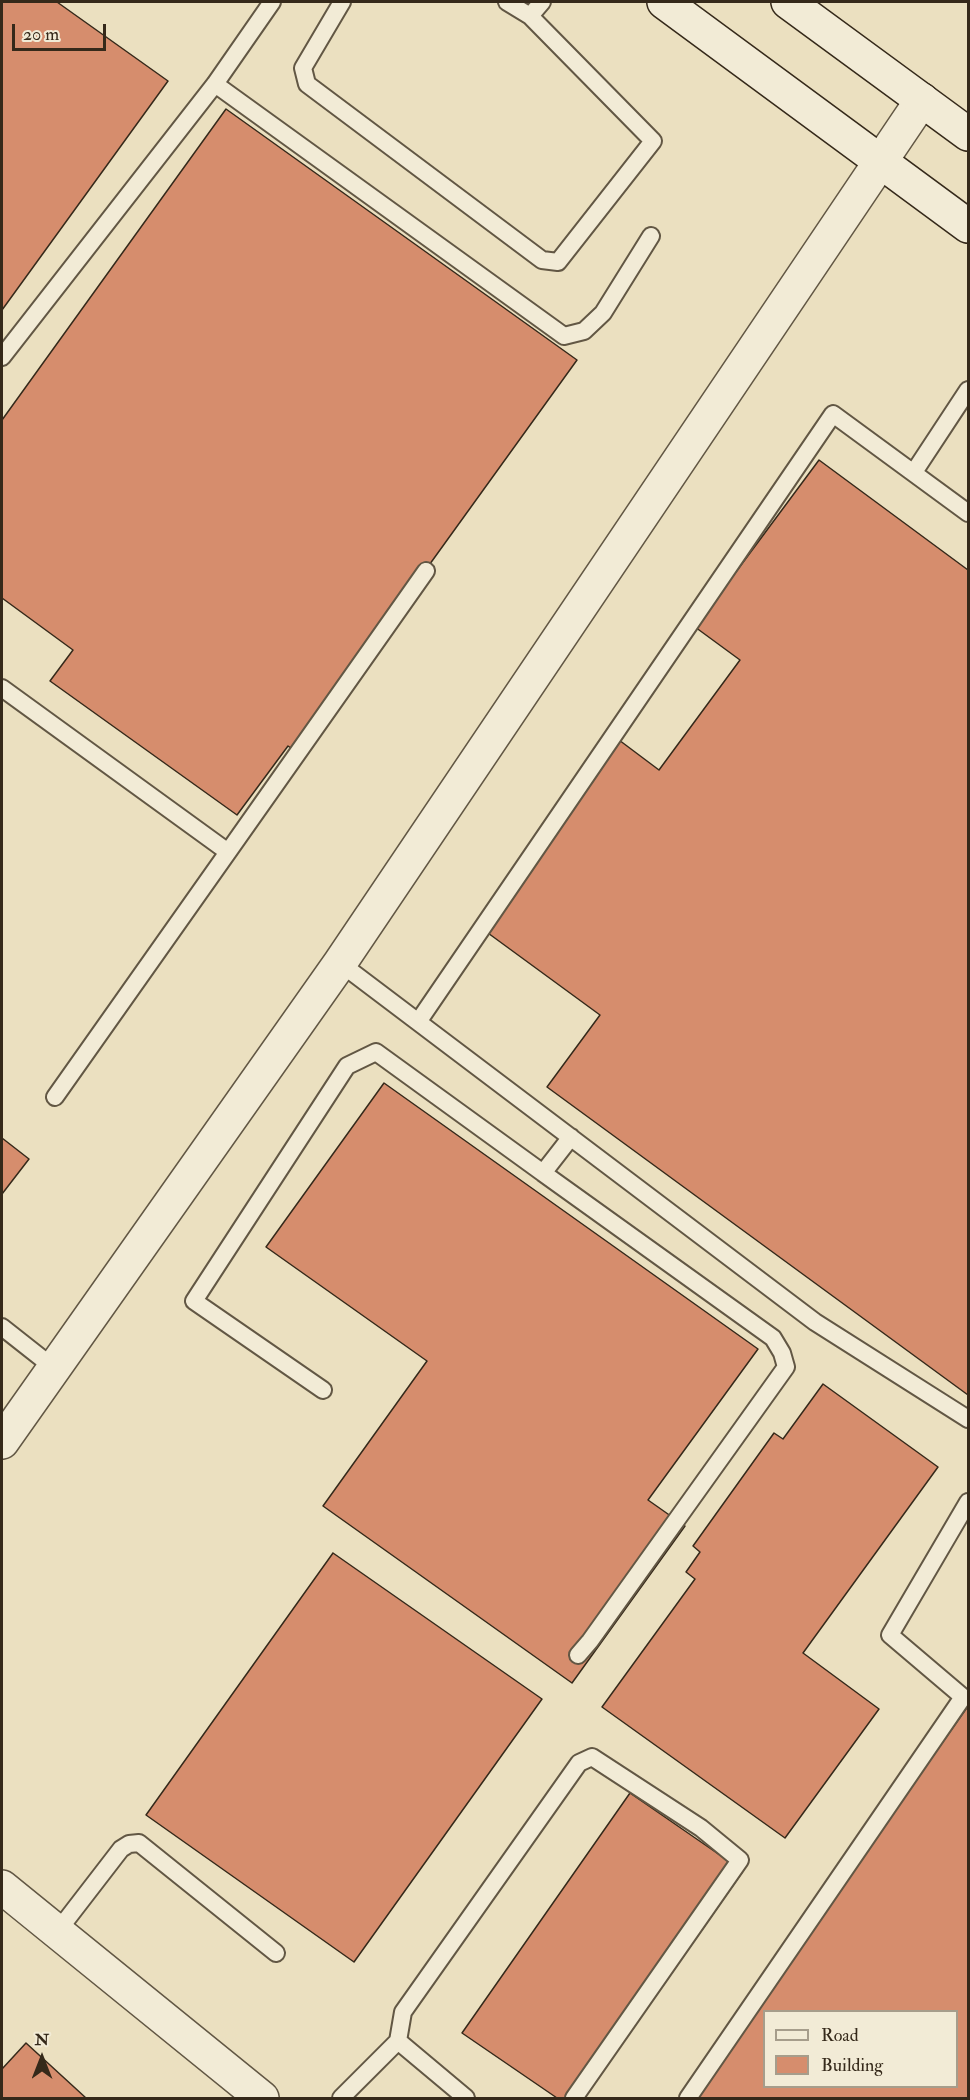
<!DOCTYPE html>
<html>
<head>
<meta charset="utf-8">
<style>
  body { margin:0 }
  #map { position:relative; width:970px; height:2100px; overflow:hidden; background:#ebe0c0; font-family:"IM FELL Double Pica",serif }
  canvas { display:block }
  .frame { position:absolute; inset:0; border:3px solid #35291a; pointer-events:none }
  .legend { position:absolute; left:763px; top:2010px; width:195px; height:78px; box-sizing:border-box; background:#f2ebd6; border:2px solid #a69d8b; margin:0; padding:8px 10px; list-style:none; font-size:18px; color:#35291a }
  .legend li { display:flex; align-items:center; gap:12px; height:30px }
  .legend b { width:30px; border:2px solid #a69d8b }
  .north { position:absolute; left:12px; top:2028px; width:60px; height:60px; -webkit-text-stroke:4px #f2ebd6; paint-order:stroke; rotate:0deg; font-size:16px; font-weight:700; line-height:24px; text-align:center; color:#35291a }
  .north::after { content:''; display:block; margin:auto; width:21px; height:27px; background:#35291a; clip-path:polygon(50% 0,100% 100%,50% 72%,0 100%) }
  .scale { position:absolute; left:12px; top:24px; width:94px; height:27px; box-sizing:border-box; border:3px solid #35291a; border-top:0; padding-left:8px; font-size:18px; line-height:21px; white-space:nowrap; color:#35291a; -webkit-text-stroke:4px #f2ebd6; paint-order:stroke }
</style>
</head>
<body>
<div id="map">
<canvas width="970" height="2100"></canvas>
<div class="frame"></div>
<ul class="legend">
<li><b style="height:8px;background:#f2ebd6"></b>Road</li>
<li><b style="height:16px;background:#d68d6d"></b>Building</li>
</ul>
<div class="north">N</div>
<div class="scale">20 m</div>
</div>
<script>
const ctx = document.querySelector('canvas').getContext('2d');
ctx.lineJoin = 'round';
function paint(path, color) { ctx.fillStyle = color; ctx.fill(path, 'evenodd'); }
const toPath = rows => new Path2D(rows.map(r => 'M' + r).join(''));
function stroke(path, color, width, dash) { ctx.strokeStyle = color; ctx.lineWidth = width; ctx.lineCap = dash ? 'butt' : 'round'; ctx.setLineDash(dash || []); ctx.stroke(path); }
const building = toPath([
  [2,2,57,2,168,81,2,310,2,2],
  [226,109,577,360,295,751,288,746,237,815,50,681,73,650,2,598,2,420,226,109],
  [819,460,968,570,968,1395,547,1087,600,1015,477,925,615,737,659,770,740,660,695,627,819,460],
  [384,1083,758,1349,648,1500,685,1526,572,1683,323,1506,427,1361,266,1247,384,1083],
  [2,1138,29,1159,2,1194,2,1138],
  [823,1384,938,1467,803,1653,879,1709,785,1838,602,1707,695,1579,686,1572,700,1552,693,1546,774,1433,783,1439,823,1384],
  [333,1553,542,1699,354,1962,146,1815,333,1553],
  [968,1706,968,2098,692,2098,968,1706],
  [764,2012,956,2012,956,2086,764,2086,764,2012],
  [630,1793,743,1871,584,2098,557,2098,462,2033,630,1793],
  [26,2043,86,2098,2,2098,2,2069,26,2043]
]);
const lane = toPath([
  [342,2,303,68,307,84,542,260,558,262,653,141,530,16,507,2],
  [530,16,542,2],
  [215,84,564,336,584,331,603,313,651,236],
  [2,357,215,84,272,2],
  [914,472,968,390],
  [2,688,228,852,426,571],
  [340,963,815,1322,968,1419],
  [418,1022,833,414,968,513],
  [55,1097,228,852],
  [543,1173,773,1338,782,1353,786,1367,590,1641,578,1655],
  [2,1327,54,1368],
  [323,1390,194,1301,347,1066,376,1052,543,1173,571,1137],
  [57,1932,121,1849,129,1844,139,1843,276,1953],
  [341,2098,398,2041],
  [466,2098,398,2041,403,2012,579,1763,592,1757,701,1828,740,1860,574,2098],
  [688,2098,963,1697,890,1635,968,1502]
]);
const street = toPath([
  [2,1442,340,963,922,100],
  [2,1887,262,2098]
]);
const secondary = toPath([
  [664,2,968,226],
  [788,2,968,134]
]);
paint(building, '#d68d6d');
stroke(building, '#35291a', 1.5);
stroke(lane, '#625744', 20);
stroke(street, '#625744', 36);
stroke(secondary, '#35291a', 36);
stroke(lane, '#f2ebd6', 16);
stroke(street, '#f2ebd6', 33);
stroke(secondary, '#f2ebd6', 33);
</script>
</body>
</html>
